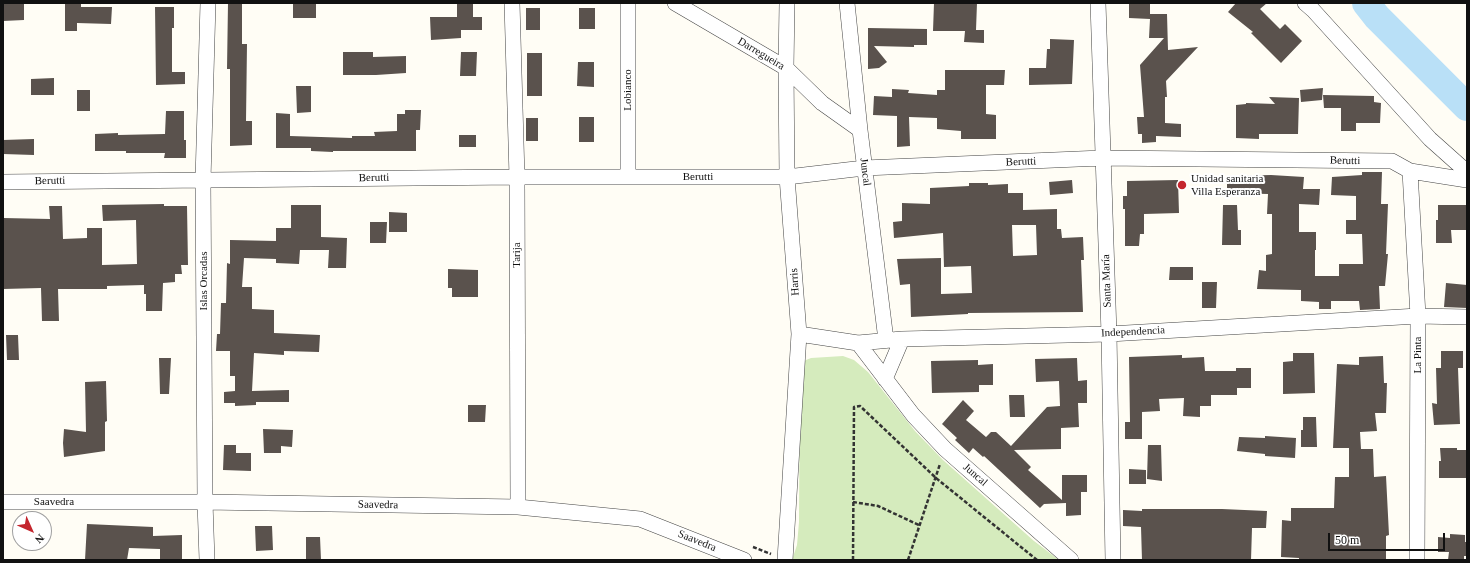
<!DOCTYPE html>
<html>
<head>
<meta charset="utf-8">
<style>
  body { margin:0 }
  #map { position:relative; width:1470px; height:563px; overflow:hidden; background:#fffdf5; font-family:"Times New Roman",serif }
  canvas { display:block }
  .frame { position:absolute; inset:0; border:4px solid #111; pointer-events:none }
  .north { position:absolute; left:12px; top:511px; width:40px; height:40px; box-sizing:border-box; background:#fff; border:1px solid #a0a0a0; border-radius:50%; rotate:135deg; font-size:11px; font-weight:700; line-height:16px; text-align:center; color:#111 }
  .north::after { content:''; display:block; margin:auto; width:14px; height:18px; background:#c4262e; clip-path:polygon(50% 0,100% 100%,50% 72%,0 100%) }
  .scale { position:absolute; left:1328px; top:533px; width:117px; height:18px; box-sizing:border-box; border:2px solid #111; border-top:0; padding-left:5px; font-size:12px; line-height:14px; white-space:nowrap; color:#111; -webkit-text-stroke:3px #fff; paint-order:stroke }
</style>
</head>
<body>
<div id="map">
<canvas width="1470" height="563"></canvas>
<div class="frame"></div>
<div class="north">N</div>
<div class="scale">50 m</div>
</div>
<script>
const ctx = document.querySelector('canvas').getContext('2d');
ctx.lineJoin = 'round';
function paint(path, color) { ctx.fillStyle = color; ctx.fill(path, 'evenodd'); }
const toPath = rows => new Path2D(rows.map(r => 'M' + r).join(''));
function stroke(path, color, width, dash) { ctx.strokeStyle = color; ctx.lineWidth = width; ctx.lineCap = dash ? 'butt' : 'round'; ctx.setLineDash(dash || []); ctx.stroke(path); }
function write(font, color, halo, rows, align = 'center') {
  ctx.font = font + ' "Times New Roman",serif'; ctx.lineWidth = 4; ctx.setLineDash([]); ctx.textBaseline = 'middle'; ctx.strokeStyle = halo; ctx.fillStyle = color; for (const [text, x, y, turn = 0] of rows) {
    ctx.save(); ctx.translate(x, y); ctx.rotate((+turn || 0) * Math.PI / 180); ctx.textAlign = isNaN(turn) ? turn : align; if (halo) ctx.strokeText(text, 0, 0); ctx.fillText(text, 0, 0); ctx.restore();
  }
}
const green = toPath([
  [843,356,854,360,868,372,915,431,943,460,1034,541,1059,560,792,560,797,545,799,522,800,370,802,364,806,360,811,358]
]);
const river = toPath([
  [1366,3,1377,17,1467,107]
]);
const building = toPath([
  [3,3,24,3,24,20,3,21],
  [65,3,81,3,81,7,112,7,111,24,77,23,77,31,65,31],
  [228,3,242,3,242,44,247,44,246,121,252,121,252,145,230,146,230,69,227,69],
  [293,3,316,3,316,18,293,18],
  [457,3,473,3,473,17,482,17,482,30,461,30,461,38,431,40,430,17,457,17],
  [934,3,977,3,976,30,984,30,984,43,964,42,965,31,933,31],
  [1129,3,1150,3,1150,14,1167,14,1168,50,1198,47,1166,81,1167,97,1165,97,1165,123,1181,124,1181,137,1156,136,1156,142,1142,143,1142,134,1138,134,1137,117,1144,117,1140,65,1164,38,1149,38,1150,19,1129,18],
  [1236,3,1267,3,1260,9,1280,29,1285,24,1302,41,1281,63,1251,33,1253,32,1228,12],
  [155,7,174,7,174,28,172,28,172,72,185,72,185,84,156,85],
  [526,8,540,8,540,30,526,30],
  [579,8,595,8,595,29,579,29],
  [868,28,927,29,927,45,914,45,914,47,874,46,887,62,879,68,868,69],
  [1050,39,1074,40,1072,84,1029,85,1029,68,1046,68,1047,49,1050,49],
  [343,52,373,52,373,57,406,56,406,73,376,75,343,75],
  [461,52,477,52,476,76,460,76],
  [527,53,542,53,542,96,527,96],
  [578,62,594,62,594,87,577,86],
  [945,70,1005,70,1004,85,986,85,986,114,996,115,996,139,961,139,961,131,937,129,937,118,909,117,910,146,897,147,897,116,873,115,874,96,892,97,892,89,909,90,908,93,937,95,937,90,945,90],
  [54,78,54,95,31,95,31,79],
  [296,86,311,86,311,112,297,113],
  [1323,88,1322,100,1301,102,1300,90],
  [77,90,90,90,90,111,77,111],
  [1323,95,1374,96,1374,102,1381,103,1380,123,1356,123,1356,131,1341,131,1341,108,1324,108],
  [1269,97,1299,98,1298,134,1259,134,1259,139,1236,138,1236,105,1246,104,1246,103,1275,104],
  [405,110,421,110,420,130,416,130,416,151,333,151,333,152,311,151,311,148,276,148,276,113,290,114,290,136,352,138,352,136,375,136,374,132,397,131,397,114,405,114],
  [166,111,184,111,184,140,186,140,186,158,164,158,165,153,126,153,126,151,95,151,95,134,118,133,118,135,165,134],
  [579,117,594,117,594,142,579,142],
  [526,118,538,118,538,141,526,141],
  [459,135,476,135,476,147,459,147],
  [34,139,34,155,3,154,3,140],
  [1362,172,1382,172,1381,204,1388,204,1386,254,1388,254,1385,286,1379,286,1380,309,1360,310,1359,301,1331,301,1331,309,1319,309,1319,302,1301,301,1301,290,1257,289,1259,270,1266,271,1266,255,1272,254,1272,214,1267,214,1268,194,1227,193,1227,176,1271,175,1304,177,1303,189,1320,189,1319,205,1299,204,1299,232,1316,232,1316,250,1315,250,1315,276,1339,276,1339,264,1363,264,1362,234,1346,234,1346,220,1356,220,1356,196,1331,195,1332,177,1362,175],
  [1072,180,1073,193,1050,195,1049,182],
  [1178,180,1179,213,1144,214,1144,234,1140,234,1139,246,1125,246,1125,209,1123,209,1123,196,1127,196,1127,181],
  [969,183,988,183,988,185,1008,184,1008,193,1023,193,1023,210,1057,209,1057,229,1061,229,1062,238,1083,237,1084,260,1081,260,1083,312,968,313,968,314,911,317,910,284,900,285,897,259,941,258,941,294,972,293,971,266,944,267,943,233,894,238,893,222,902,221,902,203,930,204,930,188,969,186],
  [1012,225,1036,225,1037,255,1013,256],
  [164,204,164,206,187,206,188,265,181,265,182,274,175,274,175,282,163,283,162,311,146,311,146,294,144,294,144,285,107,286,107,289,58,289,59,321,42,321,41,288,3,289,3,218,50,219,49,206,62,206,63,239,87,238,87,228,102,228,102,265,137,264,136,220,103,221,102,205],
  [291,205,321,205,321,237,347,238,346,268,328,268,329,250,300,250,299,264,276,263,276,259,244,258,242,287,252,287,252,309,274,310,274,333,320,335,319,352,284,351,284,355,254,353,252,391,289,390,289,402,256,402,256,405,235,406,235,403,224,403,224,392,235,391,235,376,230,376,230,351,216,351,217,334,220,334,221,303,226,303,227,263,230,264,230,240,276,241,276,228,291,228],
  [1223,205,1237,205,1238,230,1241,230,1241,245,1222,245],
  [1438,205,1467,205,1467,230,1451,230,1452,243,1436,243,1436,220,1438,220],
  [389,212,407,213,407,232,389,232],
  [370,222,387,222,386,243,370,243],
  [1170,267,1193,267,1193,280,1169,280],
  [448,269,478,270,478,297,452,297,452,288,448,288],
  [1202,282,1217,282,1216,308,1202,308],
  [1446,283,1467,285,1467,308,1444,307],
  [6,335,18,335,19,360,7,360],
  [1441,351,1463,351,1463,368,1458,368,1460,424,1434,425,1432,403,1437,404,1436,368,1441,368],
  [1293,353,1314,353,1315,393,1283,394,1283,362,1293,361],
  [1182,355,1182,358,1204,357,1205,371,1236,371,1236,368,1251,368,1251,388,1237,388,1237,395,1211,395,1211,406,1200,406,1200,417,1183,416,1184,398,1159,399,1160,411,1142,412,1142,439,1125,439,1125,422,1130,422,1129,357],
  [1383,356,1384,383,1387,383,1386,413,1375,413,1377,431,1360,432,1361,449,1373,449,1374,477,1386,476,1389,535,1386,536,1386,560,1299,560,1299,558,1281,557,1282,520,1291,521,1291,508,1334,508,1335,477,1349,477,1349,448,1333,448,1337,364,1359,365,1359,357],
  [159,358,171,358,169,394,160,394],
  [1077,358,1078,381,1087,380,1087,403,1078,403,1079,427,1061,428,1061,449,1014,450,1031,467,1028,470,1062,500,1062,475,1087,475,1087,492,1081,492,1081,515,1066,516,1066,503,1044,504,1040,508,984,456,983,457,973,448,969,453,955,440,957,438,942,424,963,400,974,411,966,420,986,437,991,432,996,432,1011,446,1047,407,1060,406,1059,381,1036,382,1035,359],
  [978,360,978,365,993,364,993,385,979,385,979,392,932,393,931,361],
  [106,381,107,421,105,422,105,451,64,457,63,443,64,429,86,432,85,382],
  [1009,395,1024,395,1025,417,1010,417],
  [468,405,486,405,485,422,468,422],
  [1303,417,1316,417,1317,447,1301,447,1301,430,1303,430],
  [263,429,293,430,292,447,281,446,281,453,264,453],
  [1265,436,1296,438,1295,458,1265,456,1265,454,1237,451,1239,437,1265,438],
  [224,445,236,445,236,453,251,453,251,471,223,470],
  [1148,445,1161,445,1162,481,1147,479],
  [1440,448,1457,448,1457,450,1467,450,1467,478,1439,478,1439,461,1441,461],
  [1129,469,1146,470,1146,484,1129,484],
  [1142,509,1222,509,1267,511,1266,528,1252,528,1251,560,1142,560,1141,527,1123,526,1123,510,1142,511],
  [87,524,153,527,153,536,182,535,182,560,160,560,160,549,129,548,127,560,85,560],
  [255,526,272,526,273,550,256,551],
  [1450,534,1465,535,1465,542,1467,542,1467,556,1464,556,1464,560,1448,560,1449,552,1438,552,1438,537,1450,538],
  [306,537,320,537,321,560,306,560]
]);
const path = toPath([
  [853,502,878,506,919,525],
  [753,547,771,554],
  [853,560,854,407,860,406,936,478,1037,560],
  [908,560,940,464]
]);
const minor = toPath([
  [512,3,517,177,518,507],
  [628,3,628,176],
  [675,3,786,68,822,103,860,130],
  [847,3,860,130,886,340],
  [1098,3,1109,334,1113,560],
  [1305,3,1313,10,1430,139,1467,172],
  [1410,171,1467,180],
  [3,182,517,177,787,177,864,168,1102,158,1392,161,1410,171,1418,316,1417,560],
  [799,334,858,343,902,339,1109,334,1418,316,1467,317],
  [858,343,913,415,945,449,1071,560],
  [885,379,902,339],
  [3,502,205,502,518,507,640,519,744,560],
  [207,560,205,502,203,180,208,3],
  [785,560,799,334,787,177,786,68,787,3]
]);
const markers = [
  [1182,185,5,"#c4262e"]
];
const streetNames = [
  ["Darregueira",761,54,31],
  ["Lobianco",628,90,-90],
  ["Berutti",1345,161,1],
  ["Berutti",1021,162,-2],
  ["Juncal",865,172,83],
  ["Berutti",698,177],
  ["Berutti",374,178,-1],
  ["Berutti",50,181,-1],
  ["Tarija",517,255,-90],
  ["Islas Orcadas",204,281,-90],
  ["Santa María",1107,281,-92],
  ["Harris",795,282,-94],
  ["Independencia",1133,332,-3],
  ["La Pinta",1418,355,-90],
  ["Juncal",975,475,41],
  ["Saavedra",54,502],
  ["Saavedra",378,505,1],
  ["Saavedra",697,541,22]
];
const poiNames = [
  ["Unidad sanitaria",1191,179],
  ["Villa Esperanza",1191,192]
];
paint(green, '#d5ebbd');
stroke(river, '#b9e0f7', 28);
paint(building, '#5a524d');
stroke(minor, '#444', 16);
stroke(path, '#333', 2.5, [4, 2]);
stroke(minor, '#fff', 15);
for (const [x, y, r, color] of markers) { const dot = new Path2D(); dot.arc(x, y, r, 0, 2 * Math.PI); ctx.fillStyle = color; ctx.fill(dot); stroke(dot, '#fff', 1.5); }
write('11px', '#111', '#fff', streetNames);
write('11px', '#111', '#fff', poiNames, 'left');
</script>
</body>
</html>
